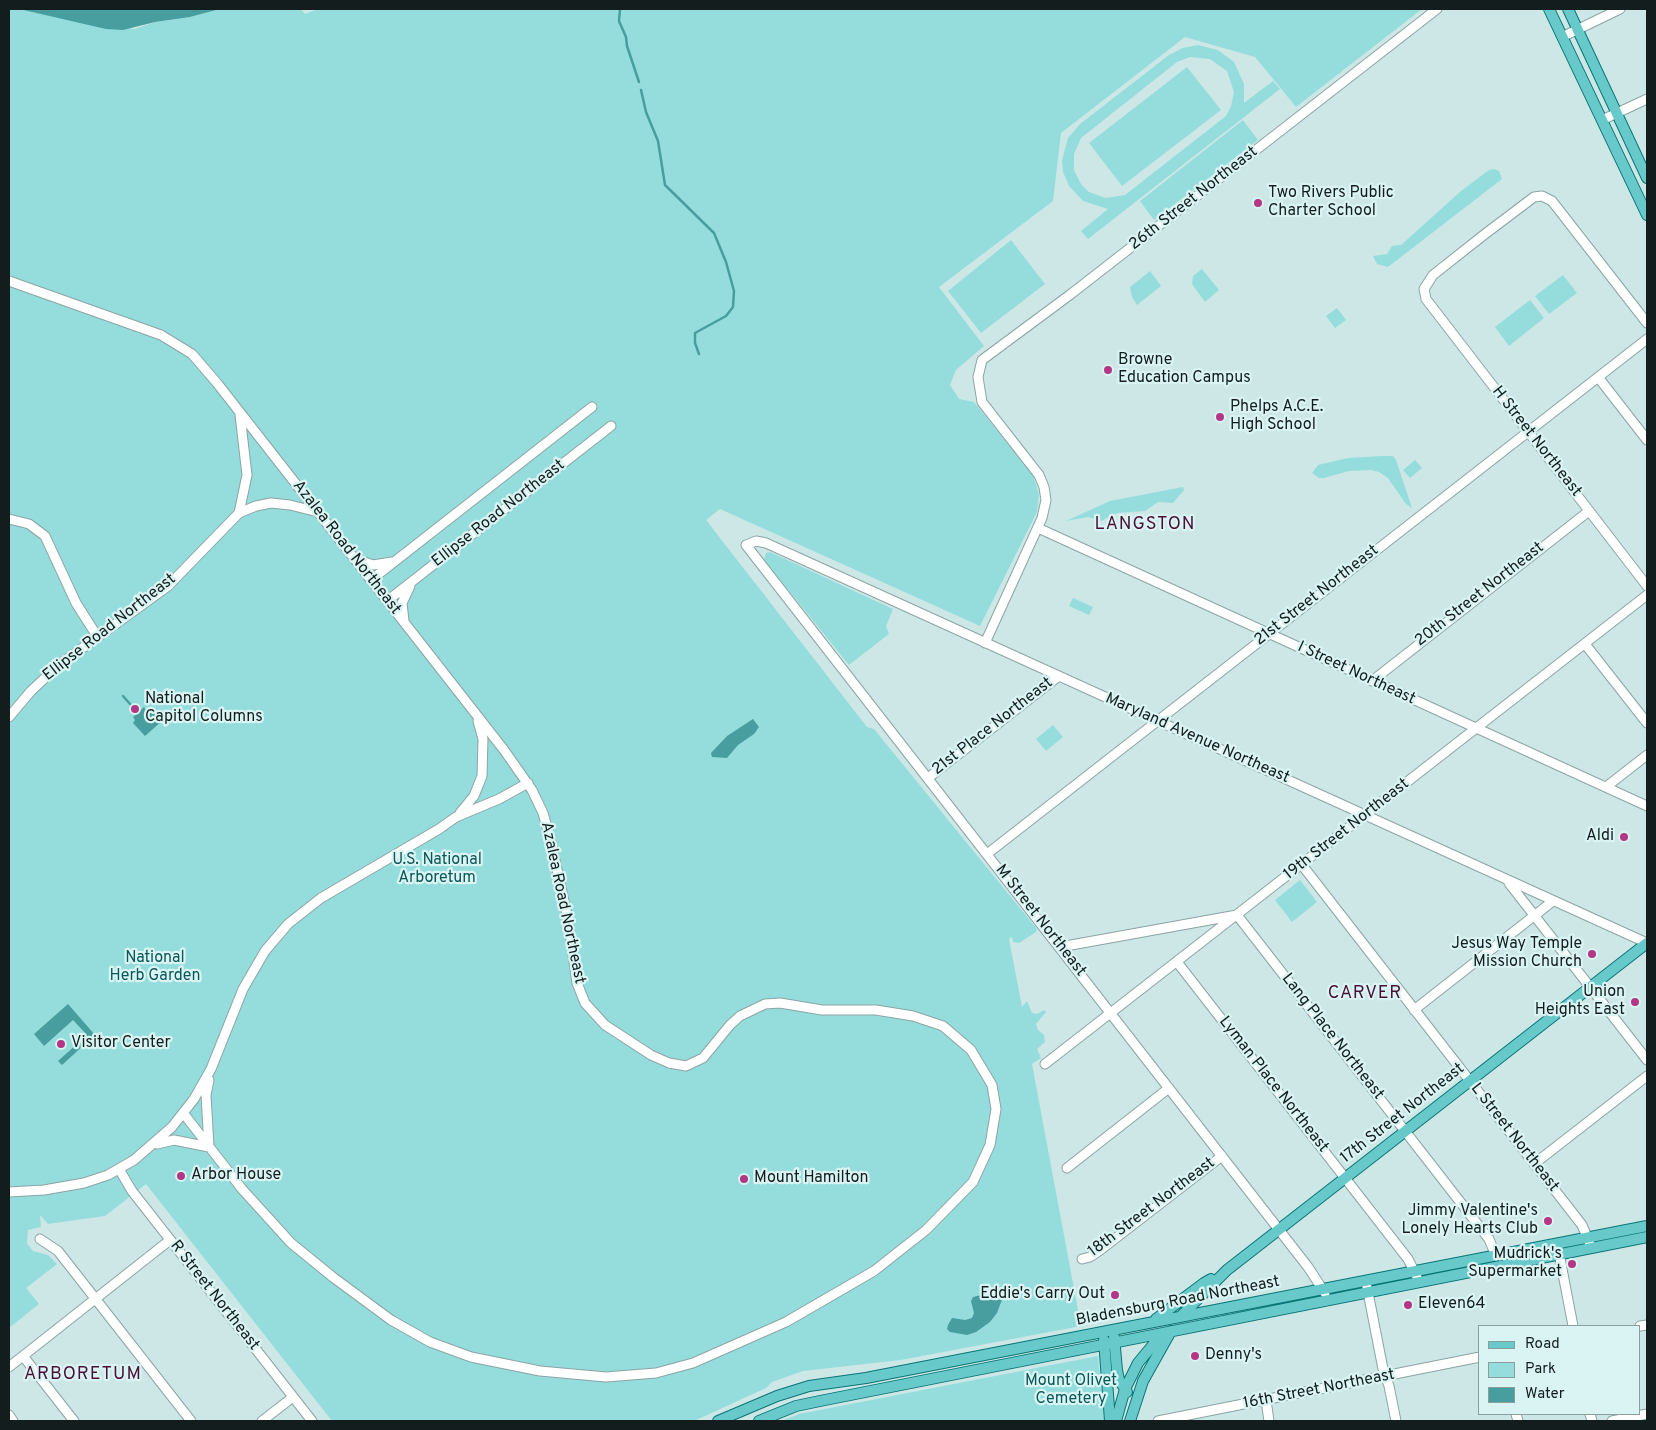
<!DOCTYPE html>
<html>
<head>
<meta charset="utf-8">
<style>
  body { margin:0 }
  #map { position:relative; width:1656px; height:1430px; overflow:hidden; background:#cde7e6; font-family:Overpass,sans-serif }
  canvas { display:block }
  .frame { position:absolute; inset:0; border:10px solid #131d1d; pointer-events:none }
  .legend { position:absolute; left:1478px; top:1325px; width:162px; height:90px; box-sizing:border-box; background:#daf4f4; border:1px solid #8a9e9e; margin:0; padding:6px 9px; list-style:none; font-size:15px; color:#131d1d }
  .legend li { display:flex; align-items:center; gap:10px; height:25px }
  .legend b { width:25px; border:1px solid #8a9e9e }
</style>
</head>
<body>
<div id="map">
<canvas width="1656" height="1430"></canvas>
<div class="frame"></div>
<ul class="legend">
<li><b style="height:6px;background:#68c9ca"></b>Road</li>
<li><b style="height:14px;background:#95dddd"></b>Park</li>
<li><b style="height:14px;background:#489e9e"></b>Water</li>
</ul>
</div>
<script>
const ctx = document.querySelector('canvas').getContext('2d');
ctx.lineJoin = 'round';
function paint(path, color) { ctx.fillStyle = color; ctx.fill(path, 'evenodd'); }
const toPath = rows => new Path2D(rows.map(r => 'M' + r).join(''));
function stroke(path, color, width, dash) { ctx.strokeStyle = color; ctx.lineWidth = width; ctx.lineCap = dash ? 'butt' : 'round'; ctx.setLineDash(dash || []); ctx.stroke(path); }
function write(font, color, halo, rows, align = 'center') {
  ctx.font = font + ' Overpass,sans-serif'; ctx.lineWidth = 4.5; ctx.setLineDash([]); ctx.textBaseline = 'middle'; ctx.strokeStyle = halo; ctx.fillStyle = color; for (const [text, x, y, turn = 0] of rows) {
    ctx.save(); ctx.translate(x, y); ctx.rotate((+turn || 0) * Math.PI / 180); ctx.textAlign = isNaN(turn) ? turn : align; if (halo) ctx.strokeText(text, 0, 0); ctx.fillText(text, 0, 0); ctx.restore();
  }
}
const green = toPath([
  [9,9,19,9,82,22,135,29,155,22,190,17,220,9,301,9,305,14,318,9,1422,9,1296,107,1255,57,1185,37,1061,133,1053,201,939,287,984,346,956,370,950,385,959,399,974,402,1033,475,1039,494,1037,512,980,626,720,509,706,520,867,727,874,729,1037,929,1036,932,1019,943,1013,942,1012,937,1009,939,1022,1007,1027,1001,1032,1013,1037,1014,1044,1010,1046,1012,1036,1024,1038,1030,1044,1035,1045,1042,1037,1049,1041,1058,1032,1064,1081,1326,901,1360,803,1371,772,1382,766,1388,694,1421,332,1421,146,1184,105,1216,48,1224,40,1215,41,1227,28,1230,27,1243,33,1251,48,1255,57,1264,26,1288,39,1304,9,1328],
  [1198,45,1218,50,1234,62,1244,84,1244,103,1273,81,1280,89,1088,239,1081,231,1108,209,1083,201,1069,186,1063,172,1062,160,1068,138,1080,124,1169,55,1183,48],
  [1190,57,1210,59,1227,71,1234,92,1231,106,1226,116,1125,195,1106,198,1089,192,1081,184,1074,170,1074,154,1081,138,1177,62],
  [1187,67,1221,110,1122,186,1089,143],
  [1243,120,1258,140,1154,220,1140,201],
  [1494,169,1499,171,1502,179,1388,267,1377,264,1373,256,1387,254,1392,246,1401,245,1461,191,1489,170],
  [1011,240,1045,284,981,333,948,291],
  [1202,269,1219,290,1205,302,1192,284,1193,276],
  [1150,271,1161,286,1137,305,1132,297,1130,287],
  [1563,275,1577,293,1549,314,1535,296],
  [1530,300,1544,318,1509,346,1495,327],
  [1337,308,1346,320,1335,328,1326,316],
  [1381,456,1393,456,1396,460,1412,508,1406,504,1388,478,1379,472,1371,470,1349,471,1324,478,1319,478,1312,473,1318,465,1348,458],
  [1415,460,1422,468,1410,478,1403,470],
  [1183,487,1184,490,1173,503,1158,502,1145,511,1117,513,1101,521,1088,517,1066,521,1110,501],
  [770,552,893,609,886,626,889,634,849,665,764,560,766,553],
  [1073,598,1093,607,1089,615,1069,606],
  [1053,725,1063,737,1046,751,1036,739],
  [1300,880,1317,902,1292,922,1275,900],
  [1098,1356,1104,1421,782,1421,799,1414]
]);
const water = toPath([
  [19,9,220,9,190,17,155,22,123,30,106,29],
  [144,707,146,710,149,708,162,721,145,736,133,723,135,720,133,717],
  [753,719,759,727,754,734,738,745,727,758,712,757,711,753,727,736],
  [68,1004,95,1035,62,1065,58,1061,87,1035,73,1020,44,1046,34,1034],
  [982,1283,984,1288,1000,1293,1003,1297,997,1313,990,1322,976,1332,967,1335,950,1332,947,1329,948,1325,952,1318,965,1320,972,1318,974,1313,971,1301,973,1297,981,1295]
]);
const stream = toPath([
  [620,9,619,21,626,37,627,46,639,82],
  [641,90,646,112,658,141,665,185,714,233,726,262,734,291,733,307,726,316,695,333,695,343,699,354],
  [123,696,138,713]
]);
const minor = toPath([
  [1562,37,1620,9],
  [1602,120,1647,99],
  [9,281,161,335,192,354,217,383,504,750,532,790,543,813,550,838,568,919,577,983,585,1003,605,1025,651,1055,669,1063,686,1066,703,1058,730,1025,740,1016,765,1004,780,1003,822,1010,876,1010,913,1016,943,1026,971,1050,992,1085,996,1109,990,1145,973,1182,926,1230,874,1271,786,1322,693,1363,656,1373,606,1377,540,1371,471,1357,430,1342,391,1320,334,1278,291,1243,242,1189,184,1114],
  [1647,323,1552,201,1542,196,1534,197,1485,234,1433,275,1424,289,1426,299,1647,586],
  [1598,377,1647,440],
  [239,513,247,475,240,415],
  [9,519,29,524,45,536,76,603,97,636],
  [1038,528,1647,806],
  [356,559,373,565,392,562],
  [371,580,592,407],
  [387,601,611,426],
  [404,621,402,603,410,586],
  [985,643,1042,518,1046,500,1044,487,1039,475,982,402,978,377,982,360,1071,294,1437,9],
  [1585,644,1647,723],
  [1372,681,1589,511],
  [9,717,31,691,59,665,168,586,239,513,256,506,271,503,290,505,318,512],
  [928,778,1059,676],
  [1606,787,1647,755],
  [460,813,474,796,482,776,483,739,478,721],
  [987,854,1647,339],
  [1302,865,1582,1225,1590,1244],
  [1509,883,1647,1060],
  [1060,947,1237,915,1489,1239,1496,1256],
  [1177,962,1408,1259,1417,1277],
  [1414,1010,1553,901],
  [1045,1064,1647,595],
  [157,1144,174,1140,209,1147,206,1095,209,1080],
  [1534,1164,1647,1076],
  [1067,1168,1169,1088],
  [119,1169,132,1191,312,1421],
  [9,1192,44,1190,84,1183,108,1175,134,1160,172,1127,194,1099,211,1069,243,989,265,951,288,924,321,898,439,829,456,817,499,799,528,783],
  [40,1239,58,1251,191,1421],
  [1558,1248,1573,1326],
  [1082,1259,1090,1257,1099,1251,1222,1156],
  [1366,1282,1383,1369,1389,1386,1396,1421],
  [1325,1293,1308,1267,746,545,756,541,766,543,1647,943],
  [1640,1326,1647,1325],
  [23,1356,74,1421],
  [9,1367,170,1240],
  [1266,1400,1269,1421],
  [1516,1414,1518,1421],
  [1590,1414,1592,1421],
  [9,1415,13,1421],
  [262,1421,293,1397],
  [1158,1421,1480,1357],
  [1612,1421,1647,1414]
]);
const major = toPath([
  [1549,9,1647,215],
  [1568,9,1647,178],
  [1180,1317,1227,1270,1647,943],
  [1156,1319,1204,1283,1211,1279],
  [1114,1337,1117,1370,1119,1380,1127,1392],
  [1104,1340,1110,1421],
  [718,1421,777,1396,809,1386,866,1378,1647,1226],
  [759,1421,796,1406,820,1401,1647,1237],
  [1116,1421,1125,1389,1138,1363,1162,1334],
  [1130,1421,1143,1381,1171,1331]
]);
const markers = [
  [1258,203,5,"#b43786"],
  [1108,370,5,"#b43786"],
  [1220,417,5,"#b43786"],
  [135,709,5,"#b43786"],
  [1624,837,5,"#b43786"],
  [1592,954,5,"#b43786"],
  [1635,1002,5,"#b43786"],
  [61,1044,5,"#b43786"],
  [181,1176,5,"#b43786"],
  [744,1179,5,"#b43786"],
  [1548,1221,5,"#b43786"],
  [1572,1264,5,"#b43786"],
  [1115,1295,5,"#b43786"],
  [1408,1305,5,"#b43786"],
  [1195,1356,5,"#b43786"]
];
const poiNames = [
  ["Two Rivers Public",1268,194],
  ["Charter School",1268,212],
  ["Browne",1118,361],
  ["Education Campus",1118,379],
  ["Phelps A.C.E.",1230,408],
  ["High School",1230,426],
  ["National",145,700],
  ["Capitol Columns",145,718],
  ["Aldi",1614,837,"right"],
  ["Jesus Way Temple",1582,945,"right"],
  ["Mission Church",1582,963,"right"],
  ["Union",1625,993,"right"],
  ["Heights East",1625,1011,"right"],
  ["Visitor Center",71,1044],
  ["Arbor House",191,1176],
  ["Mount Hamilton",754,1179],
  ["Jimmy Valentine's",1538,1212,"right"],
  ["Lonely Hearts Club",1538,1230,"right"],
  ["Mudrick's",1562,1255,"right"],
  ["Supermarket",1562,1273,"right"],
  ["Eddie's Carry Out",1105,1295,"right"],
  ["Eleven64",1418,1305],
  ["Denny's",1205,1356]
];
const streetNames = [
  ["26th Street Northeast",1194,199,-38],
  ["H Street Northeast",1536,442,52],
  ["Ellipse Road Northeast",499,514,-38],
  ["Azalea Road Northeast",346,548,52],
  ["20th Street Northeast",1480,595,-38],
  ["21st Street Northeast",1317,596,-38],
  ["Ellipse Road Northeast",110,628,-38],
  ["I Street Northeast",1356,674,25],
  ["21st Place Northeast",993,727,-38],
  ["Maryland Avenue Northeast",1197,739,24],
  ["19th Street Northeast",1347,830,-38],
  ["Azalea Road Northeast",562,903,78],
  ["M Street Northeast",1040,921,52],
  ["Lang Place Northeast",1332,1037,52],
  ["Lyman Place Northeast",1273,1085,52],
  ["17th Street Northeast",1403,1114,-38],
  ["L Street Northeast",1514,1138,52],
  ["18th Street Northeast",1152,1208,-37],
  ["R Street Northeast",214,1296,52],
  ["Bladensburg Road Northeast",1178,1302,-11],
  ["16th Street Northeast",1319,1390,-11]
];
const parkNames = [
  ["U.S. National",437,861],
  ["Arboretum",437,879],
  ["National",155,959],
  ["Herb Garden",155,977],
  ["Mount Olivet",1071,1382],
  ["Cemetery",1071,1400]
];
const neighbourhoodNames = [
  ["LANGSTON",1145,525],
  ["CARVER",1365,994],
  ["ARBORETUM",83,1375]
];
paint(green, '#95dddd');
paint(water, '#489e9e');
stroke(stream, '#489e9e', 2.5);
stroke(minor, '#8ba4a4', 11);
stroke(major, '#097576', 12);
stroke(minor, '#fff', 9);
stroke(major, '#68c9ca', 10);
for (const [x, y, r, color] of markers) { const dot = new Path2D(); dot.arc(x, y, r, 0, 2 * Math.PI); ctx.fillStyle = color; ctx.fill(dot); stroke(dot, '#daf4f4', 2); }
write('16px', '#131d1d', '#daf4f4', poiNames, 'left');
write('16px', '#131d1d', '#daf4f4', streetNames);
write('16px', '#0a5758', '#daf4f4', parkNames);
ctx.letterSpacing = '1px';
write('18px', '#4b0f36', '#daf4f4', neighbourhoodNames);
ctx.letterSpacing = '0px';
</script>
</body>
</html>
